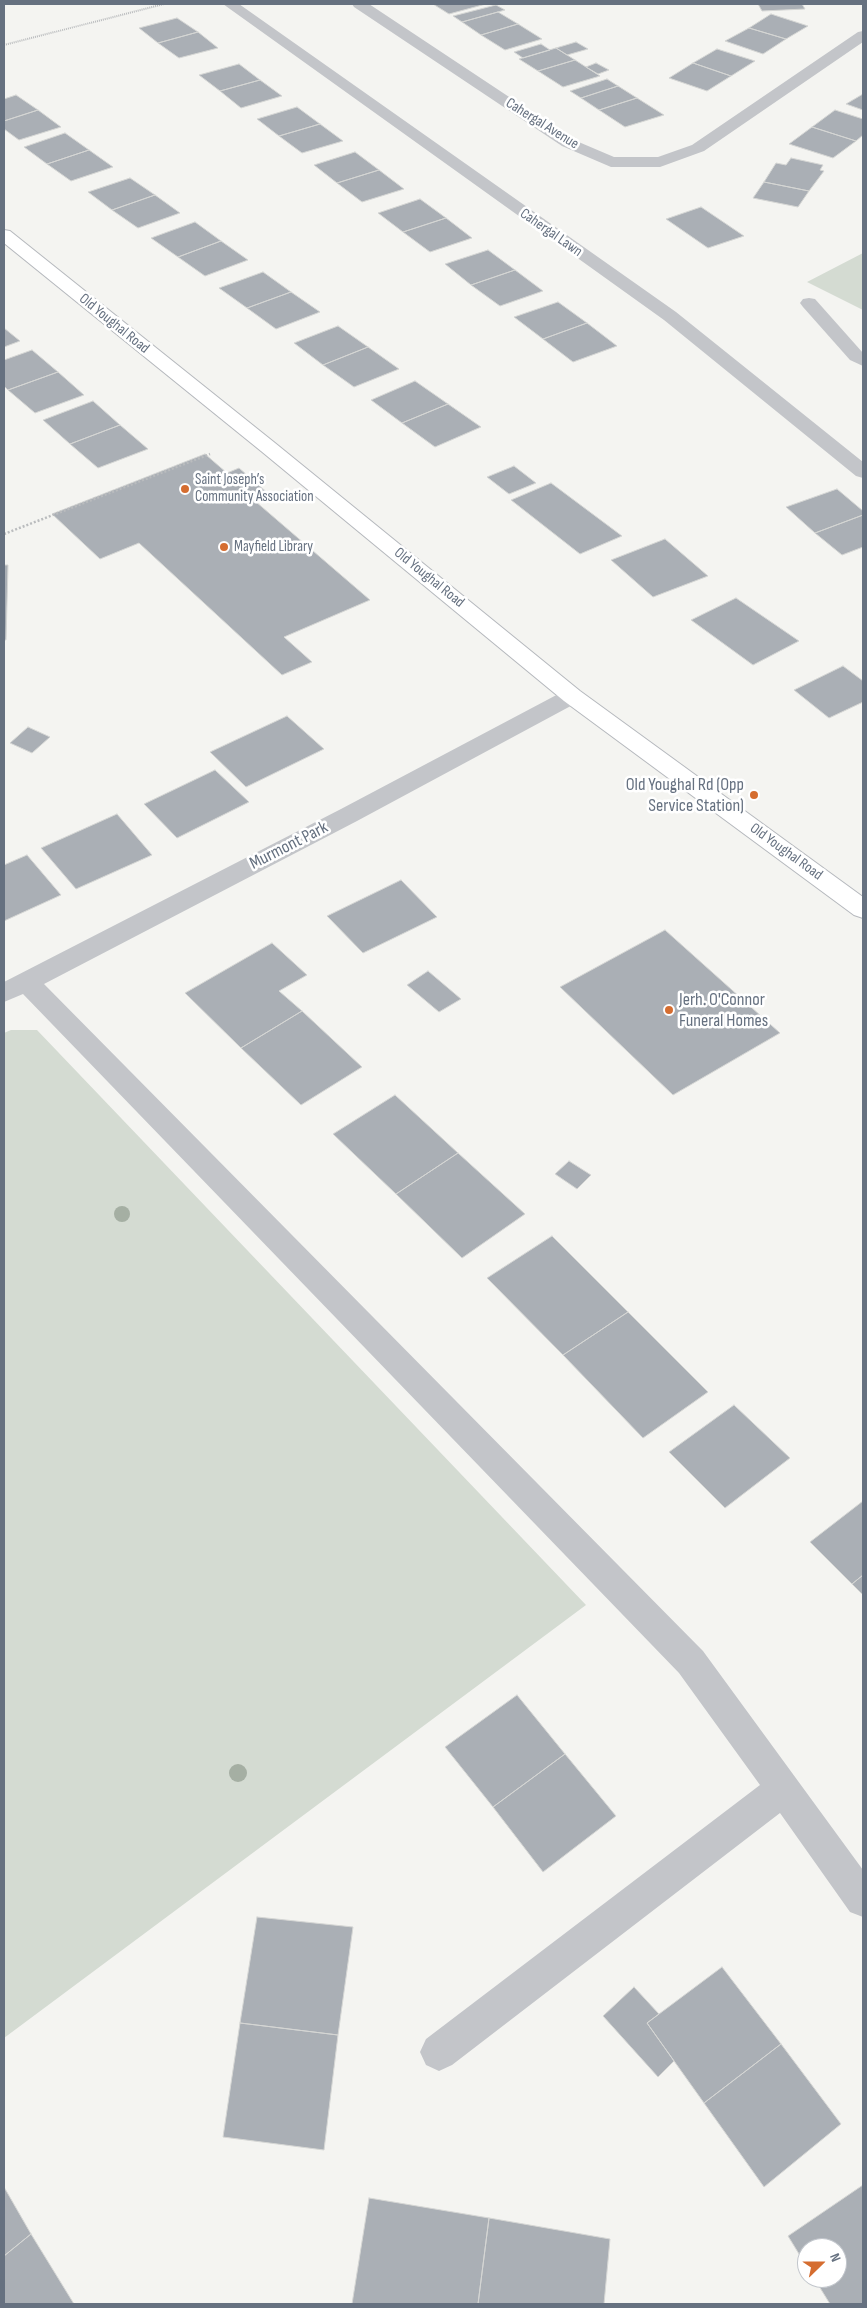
<!DOCTYPE html>
<html>
<head>
<meta charset="utf-8">
<style>
  body { margin:0 }
  #map { position:relative; width:867px; height:2308px; overflow:hidden; background:#f4f4f1; font-family:"Sofia Sans Condensed",sans-serif }
  canvas { display:block }
  .frame { position:absolute; inset:0; border:5px solid #667180; pointer-events:none }
  .north { position:absolute; left:797px; top:2238px; width:50px; height:50px; box-sizing:border-box; background:#fff; border:1px solid #c2c6cc; border-radius:50%; rotate:68deg; font-size:14px; font-weight:700; line-height:20px; text-align:center; color:#667180 }
  .north::after { content:''; display:block; margin:auto; width:18px; height:22px; background:#d56d30; clip-path:polygon(50% 0,100% 100%,50% 72%,0 100%) }
</style>
</head>
<body>
<div id="map">
<canvas width="867" height="2308"></canvas>
<div class="frame"></div>
<div class="north">N</div>
</div>
<script>
const ctx = document.querySelector('canvas').getContext('2d');
ctx.lineJoin = 'round';
function paint(path, color) { ctx.fillStyle = color; ctx.fill(path, 'evenodd'); }
const toPath = rows => new Path2D(rows.map(r => 'M' + r).join(''));
function stroke(path, color, width, dash) { ctx.strokeStyle = color; ctx.lineWidth = width; ctx.lineCap = dash ? 'butt' : 'round'; ctx.setLineDash(dash || []); ctx.stroke(path); }
function write(font, color, halo, rows, align = 'center') {
  ctx.font = font + ' "Sofia Sans Condensed",sans-serif'; ctx.lineWidth = 5; ctx.setLineDash([]); ctx.textBaseline = 'middle'; ctx.strokeStyle = halo; ctx.fillStyle = color; for (const [text, x, y, turn = 0] of rows) {
    ctx.save(); ctx.translate(x, y); ctx.rotate((+turn || 0) * Math.PI / 180); ctx.textAlign = isNaN(turn) ? turn : align; if (halo) ctx.strokeText(text, 0, 0); ctx.fillText(text, 0, 0); ctx.restore();
  }
}
const green = toPath([
  [863,253,863,310,807,282],
  [11,1030,37,1030,586,1605,4,2038,4,1033]
]);
const building = toPath([
  [433,4,486,4,449,14,433,4],
  [758,4,802,4,805,9,762,11,758,4],
  [496,5,505,10,462,22,453,16,496,5],
  [498,12,518,24,481,35,462,22,498,12],
  [771,14,808,26,786,39,749,28,771,14],
  [177,18,198,32,158,43,139,28,177,18],
  [518,24,542,39,505,50,481,35,518,24],
  [749,28,786,39,763,54,725,41,749,28],
  [198,32,218,48,179,58,158,43,198,32],
  [576,42,588,49,567,55,556,48,576,42],
  [541,44,550,50,523,58,514,52,541,44],
  [556,48,575,60,538,71,519,59,556,48],
  [717,49,755,61,731,76,693,63,717,49],
  [575,60,600,76,563,87,538,71,575,60],
  [596,63,609,70,598,74,586,67,596,63],
  [693,63,731,76,707,91,669,78,693,63],
  [239,64,260,80,220,91,199,75,239,64],
  [607,79,618,86,581,98,570,91,607,79],
  [260,80,282,96,241,108,220,91,260,80],
  [618,86,637,98,599,110,581,98,618,86],
  [863,94,863,110,846,104,863,94],
  [16,95,38,110,4,121,4,99,16,95],
  [637,98,664,115,625,127,599,110,637,98],
  [297,107,320,124,279,136,257,119,297,107],
  [38,110,61,127,19,140,4,129,4,121,38,110],
  [835,110,863,119,863,135,856,141,812,127,835,110],
  [320,124,343,141,302,153,279,136,320,124],
  [812,127,856,141,833,158,789,144,812,127],
  [65,133,89,150,47,164,24,147,65,133],
  [89,150,113,167,71,181,47,164,89,150],
  [355,152,379,170,337,183,314,165,355,152],
  [791,158,823,165,820,170,824,171,809,191,764,182,776,163,786,165,791,158],
  [379,170,404,189,362,202,337,183,379,170],
  [130,178,155,195,112,210,88,192,130,178],
  [764,182,809,191,798,207,753,198,764,182],
  [155,195,180,213,138,228,112,210,155,195],
  [420,199,446,218,403,232,378,213,420,199],
  [701,207,744,236,708,248,666,219,701,207],
  [446,218,472,238,430,252,403,232,446,218],
  [195,222,221,241,178,257,151,238,195,222],
  [221,241,248,260,205,276,178,257,221,241],
  [488,250,515,270,471,285,445,264,488,250],
  [515,270,543,291,500,306,471,285,515,270],
  [263,272,291,292,247,308,219,288,263,272],
  [291,292,320,312,276,329,247,308,291,292],
  [558,302,587,323,543,339,514,317,558,302],
  [587,323,617,346,573,362,543,339,587,323],
  [338,326,368,347,323,365,294,343,338,326],
  [4,328,20,341,4,347,4,328],
  [368,347,399,369,354,387,323,365,368,347],
  [32,350,58,372,8,390,4,386,4,360,32,350],
  [58,372,84,395,35,413,8,390,58,372],
  [415,381,448,404,402,423,371,400,415,381],
  [93,401,120,425,70,444,43,420,93,401],
  [448,404,481,427,435,447,402,423,448,404],
  [120,425,148,449,98,468,70,444,120,425],
  [205,454,227,473,239,468,270,495,255,501,370,600,284,637,312,662,282,675,139,543,100,559,52,514,205,454],
  [514,466,536,483,509,494,487,477,514,466],
  [551,483,622,536,580,554,511,500,551,483],
  [837,489,863,511,863,515,815,533,786,507,837,489],
  [863,515,863,547,842,555,815,533,863,515],
  [665,539,708,576,653,597,611,560,665,539],
  [4,565,8,565,6,640,4,640,4,565],
  [736,598,799,641,753,665,691,620,736,598],
  [843,666,863,681,863,702,829,718,794,690,843,666],
  [287,716,324,749,246,787,210,752,287,716],
  [28,727,50,737,32,753,10,743,28,727],
  [215,770,249,802,177,838,144,804,215,770],
  [117,814,152,855,76,889,41,848,117,814],
  [27,855,61,895,4,921,4,865,27,855],
  [401,880,437,917,363,953,327,916,401,880],
  [665,930,780,1033,673,1095,560,987,665,930],
  [272,943,307,975,279,991,302,1011,241,1048,185,993,272,943],
  [428,971,461,999,439,1012,407,985,428,971],
  [302,1011,362,1067,301,1105,241,1048,302,1011],
  [395,1095,458,1153,396,1194,333,1134,395,1095],
  [458,1153,525,1214,462,1258,396,1194,458,1153],
  [569,1161,591,1175,577,1189,555,1174,569,1161],
  [552,1236,628,1312,563,1355,487,1278,552,1236],
  [628,1312,708,1392,643,1438,563,1355,628,1312],
  [734,1405,790,1458,725,1508,669,1452,734,1405],
  [863,1501,863,1575,852,1584,810,1542,863,1501],
  [863,1575,863,1595,852,1584,863,1575],
  [517,1695,565,1754,493,1807,445,1747,517,1695],
  [565,1754,616,1816,543,1872,493,1807,565,1754],
  [257,1917,353,1927,338,2035,240,2023,257,1917],
  [722,1967,781,2044,704,2103,647,2023,722,1967],
  [634,1987,659,2014,647,2023,674,2061,658,2077,603,2016,634,1987],
  [240,2023,338,2035,324,2150,223,2137,240,2023],
  [781,2044,841,2124,764,2187,704,2103,781,2044],
  [863,2185,863,2304,830,2304,814,2278,837,2278,837,2248,807,2248,807,2267,788,2236,863,2185],
  [4,2187,31,2234,4,2256,4,2187],
  [369,2198,489,2218,478,2304,352,2304,369,2198],
  [489,2218,610,2239,604,2304,478,2304,489,2218],
  [31,2234,74,2304,4,2304,4,2256,31,2234]
]);
const pathFar1 = toPath([
  [4,45,164,4]
]);
const path = toPath([
  [4,534,210,454]
]);
const lane = toPath([
  [809,298,815,299,863,353,863,366,850,360,803,307,800,303,803,299,809,298]
]);
const street = toPath([
  [223,4,239,4,676,312,863,462,863,478,856,476,664,320,223,4],
  [352,4,369,4,574,140,614,157,658,157,692,145,858,32,863,31,863,42,704,151,660,167,611,167,562,146,354,7,352,4],
  [572,689,580,691,583,696,580,701,357,821,44,984,703,1651,863,1870,863,1917,850,1912,780,1813,452,2065,439,2071,426,2065,420,2052,426,2039,760,1785,679,1673,23,994,4,1002,4,982,341,809,564,691,572,689]
]);
const secondary = toPath([
  [4,230,10,231,275,443,580,691,863,897,863,918,854,915,564,701,261,451,4,243,4,230]
]);
const trees = [
  [122,1214,8],
  [238,1773,9]
];
const markers = [
  [185,489,5,"#d56d30"],
  [224,547,5,"#d56d30"],
  [754,795,5,"#d56d30"],
  [669,1010,5,"#d56d30"]
];
const farStreetnames = [
  ["Cahergal Avenue",542,124,32],
  ["Cahergal Lawn",551,233,35],
  ["Old Youghal Road",114,324,39],
  ["Old Youghal Road",429,578,39],
  ["Old Youghal Road",786,852,36]
];
const farPoinames = [
  ["Saint Joseph’s",195,480],
  ["Community Association",195,497],
  ["Mayfield Library",234,547]
];
const poiNames = [
  ["Old Youghal Rd (Opp",744,785],
  ["Service Station)",744,806],
  ["Jerh. O'Connor",679,1000,"left"],
  ["Funeral Homes",679,1021,"left"]
];
const streetNames = [
  ["Murmont Park",289,846,-27]
];
paint(green, '#d4dbd2');
paint(building, '#aaafb5');
stroke(building, '#d5d6d4', 1);
stroke(secondary, '#b5b8bd', 2);
stroke(pathFar1, '#babcbe', 2, [1, 1]);
stroke(path, '#babcbe', 2.5, [2, 2]);
paint(lane, '#c3c5c9');
paint(street, '#c3c5c9');
paint(secondary, '#fff');
ctx.fillStyle = '#a5afa3';
for (const [x, y, r] of trees) { ctx.beginPath(); ctx.arc(x, y, r, 0, 2 * Math.PI); ctx.fill(); }
for (const [x, y, r, color] of markers) { const dot = new Path2D(); dot.arc(x, y, r, 0, 2 * Math.PI); ctx.fillStyle = color; ctx.fill(dot); stroke(dot, '#fff', 2); }
write('15px', '#667180', '#fff', farStreetnames);
write('15px', '#667180', '#fff', farPoinames, 'left');
write('18px', '#667180', '#fff', poiNames, 'right');
write('18px', '#667180', '#fff', streetNames);
</script>
</body>
</html>
